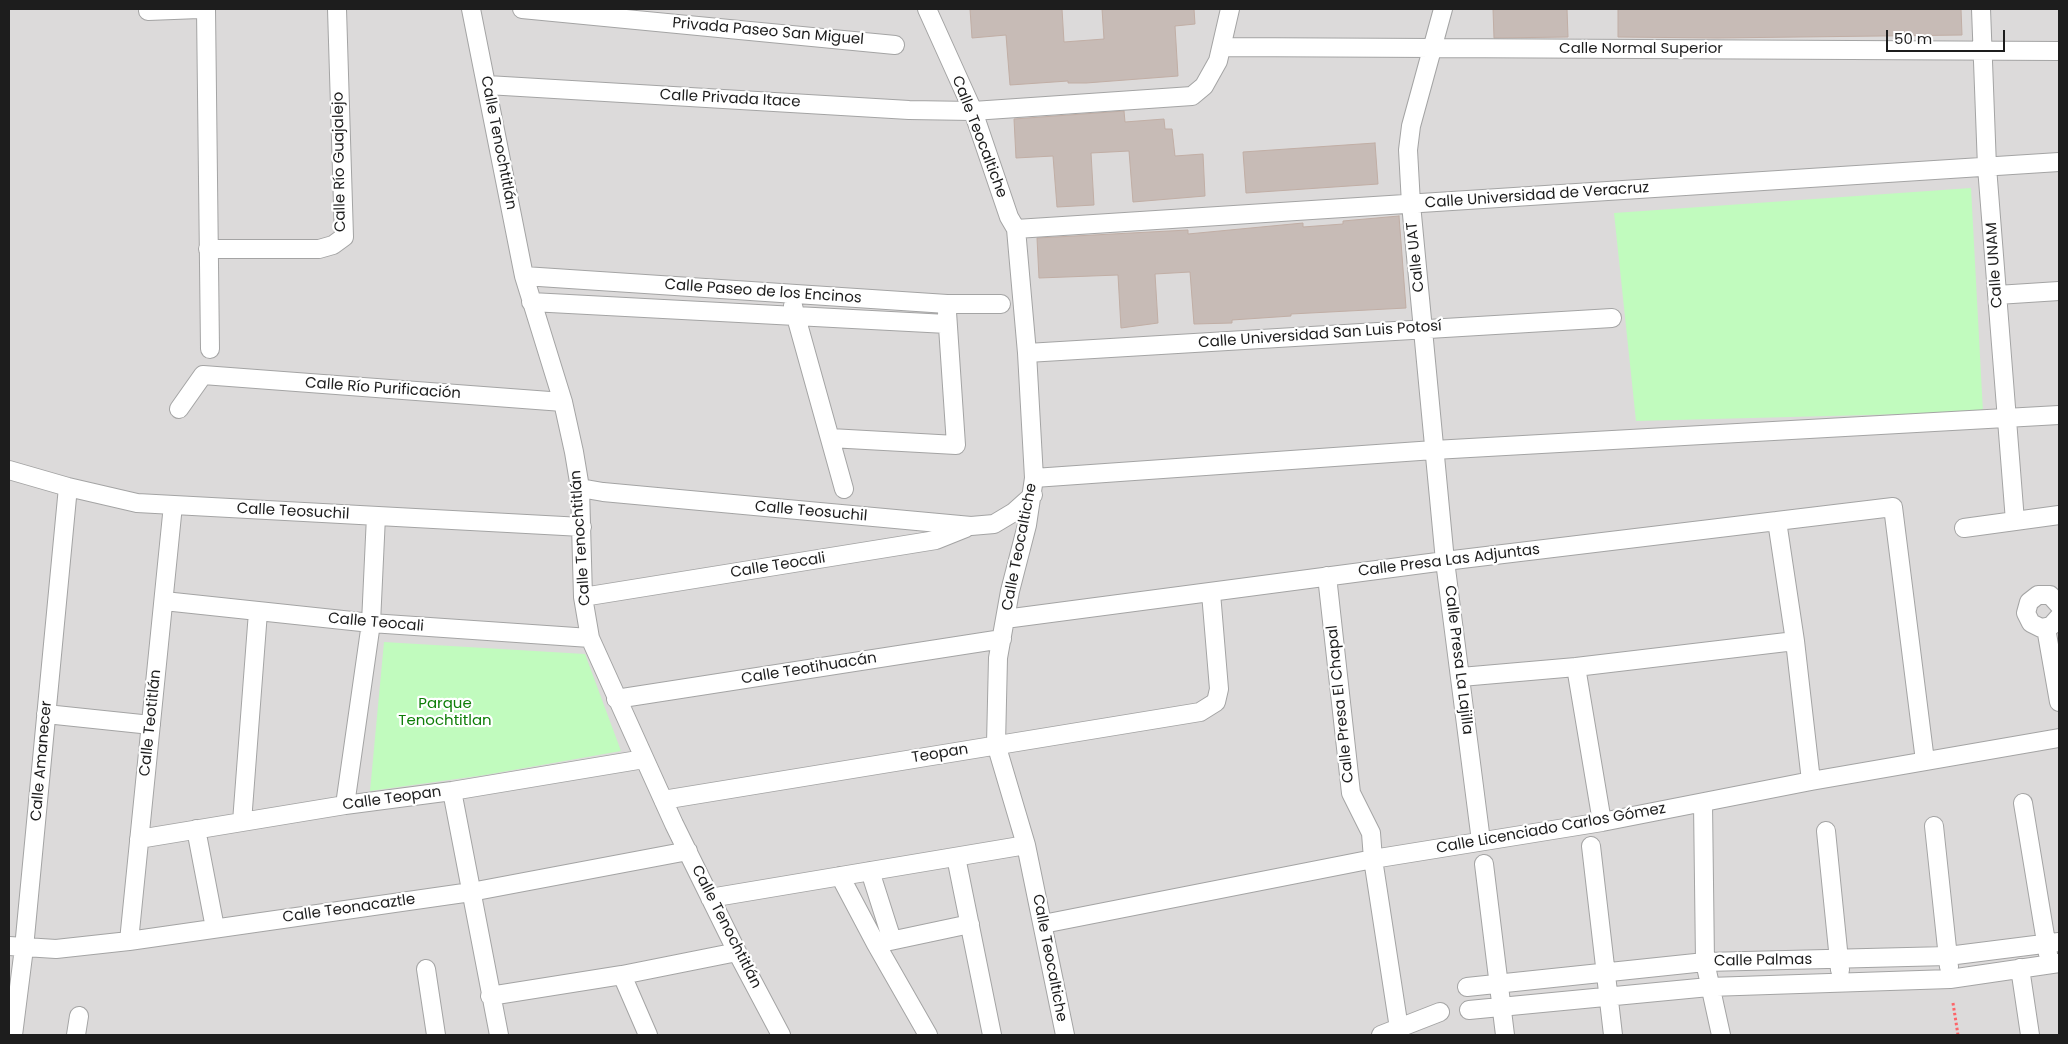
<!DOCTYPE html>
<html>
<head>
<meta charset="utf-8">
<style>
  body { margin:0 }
  #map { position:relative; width:2068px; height:1044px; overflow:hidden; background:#efe9e3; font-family:Poppins,sans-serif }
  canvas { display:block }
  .frame { position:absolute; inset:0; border:10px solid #1d1d1d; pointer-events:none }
  .scale { position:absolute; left:1886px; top:30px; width:119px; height:22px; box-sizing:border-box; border:2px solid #1d1d1d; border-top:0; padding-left:6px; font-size:15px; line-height:18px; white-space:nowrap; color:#1d1d1d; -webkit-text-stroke:4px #fff; paint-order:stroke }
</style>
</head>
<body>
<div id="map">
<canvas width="2068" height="1044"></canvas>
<div class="frame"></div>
<div class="scale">50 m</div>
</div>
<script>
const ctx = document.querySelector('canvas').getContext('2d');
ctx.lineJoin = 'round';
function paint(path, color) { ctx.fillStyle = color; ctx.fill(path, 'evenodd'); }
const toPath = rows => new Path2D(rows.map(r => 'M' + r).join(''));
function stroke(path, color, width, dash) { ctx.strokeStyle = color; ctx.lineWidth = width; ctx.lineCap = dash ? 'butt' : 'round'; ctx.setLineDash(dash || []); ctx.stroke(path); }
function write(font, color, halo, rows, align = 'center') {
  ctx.font = font + ' Poppins,sans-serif'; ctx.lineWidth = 4.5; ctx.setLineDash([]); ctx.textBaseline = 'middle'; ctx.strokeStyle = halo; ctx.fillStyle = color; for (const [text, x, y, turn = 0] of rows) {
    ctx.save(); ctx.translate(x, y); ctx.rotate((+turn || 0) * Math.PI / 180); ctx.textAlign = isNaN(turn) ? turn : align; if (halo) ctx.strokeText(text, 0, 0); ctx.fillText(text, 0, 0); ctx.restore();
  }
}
const residential = toPath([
  [9,9,2059,9,2059,1035,9,1035]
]);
const park = toPath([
  [1971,188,1983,412,1636,421,1614,213],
  [384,642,585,654,621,751,485,775,370,791]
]);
const building = toPath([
  [970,9,1062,9,1064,42,1104,39,1102,9,1194,9,1195,24,1175,26,1178,76,1086,83,1068,83,1068,81,1010,85,1006,35,972,38,970,9],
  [1493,9,1567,9,1568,37,1494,38,1493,9],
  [1618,9,1961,9,1962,35,1717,38,1618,37,1618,9],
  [1124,111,1125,122,1164,119,1165,129,1172,129,1175,156,1203,154,1205,196,1133,202,1129,151,1091,153,1094,205,1057,207,1053,156,1016,158,1014,119,1124,111],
  [1375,143,1378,184,1246,193,1243,152,1375,143],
  [1399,216,1406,308,1291,314,1291,316,1232,320,1232,323,1194,324,1190,272,1155,274,1158,323,1121,328,1118,275,1039,278,1037,238,1188,230,1188,234,1303,223,1303,227,1343,224,1343,221,1399,216]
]);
const path = toPath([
  [1953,1003,1958,1035]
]);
const minor = toPath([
  [206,9,210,349],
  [471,9,524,276,563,402,574,452,580,488,583,597,590,638,674,824,737,952,781,1035],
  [522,9,895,45],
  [927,9,973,111,1009,217,1016,229,1027,353,1034,478,1027,525,1010,591,998,658,996,744,1026,845,1065,1035],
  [1443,9,1411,126,1408,150,1411,204,1445,561,1481,841],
  [1981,9,1987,167,2015,521],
  [148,11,199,9],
  [1223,47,2059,51],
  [487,85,909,110,973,111,1192,96,1204,86,1218,61,1230,9],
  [1016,229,2059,162],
  [208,249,319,249,333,245,344,237,337,9],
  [524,276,947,304,1001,304],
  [1997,295,2059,291],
  [531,302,947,324],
  [793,306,844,489],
  [1027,353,1612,318],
  [179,409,203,375,563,402],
  [830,438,956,445,947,312],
  [9,470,68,487,137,503,582,527],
  [1034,478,1434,450,2059,415],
  [580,488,603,492,971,526,994,524,1014,512,1033,495],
  [1777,521,1795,641,1811,781],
  [1964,528,2059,515],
  [1327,576,1351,793,1371,833,1373,859,1400,1035],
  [583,597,936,540,966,528],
  [164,601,371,623,590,638],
  [2059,605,2050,595,2038,595,2029,602,2026,613,2031,623,2041,628,2051,626,2059,617],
  [1005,619,1445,561,1893,507,1925,761],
  [2046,628,2059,702],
  [1576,667,1602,822],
  [1461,677,1576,667,1795,641],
  [616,699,1002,639],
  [46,714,151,725],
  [452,791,499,1035],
  [663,800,1200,712,1216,702,1219,689,1211,593],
  [1703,803,1705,962,1721,1035],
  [2023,803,2048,954],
  [345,805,371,623,376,516],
  [242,822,258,612],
  [1934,826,1949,967],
  [196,829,215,928],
  [1826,831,1840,970],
  [139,839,345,805,452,791,644,759],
  [1591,846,1613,1035],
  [956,857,992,1035],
  [1484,864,1505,1035],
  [870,871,892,940],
  [840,876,876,944,928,1035],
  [710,898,1026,845],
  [1043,924,1373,859,1602,822,1811,781,2059,738],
  [129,941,173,505],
  [876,944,970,924],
  [9,946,56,949,129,941,471,892,688,851],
  [2020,968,2030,1035],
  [426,969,436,1035],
  [622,975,648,1035],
  [1467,987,1705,962,1948,956,2059,942],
  [490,996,622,975,737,952],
  [1469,1010,1709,987,1950,979,2059,963],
  [13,1035,24,948,68,487],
  [76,1035,79,1016],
  [1381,1035,1440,1012]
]);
const streetNames = [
  ["Privada Paseo San Miguel",768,32,5],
  ["Calle Normal Superior",1641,49],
  ["Calle Privada Itace",730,99,3],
  ["Calle Teocaltiche",979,137,69],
  ["Calle Tenochtitlán",498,143,79],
  ["Calle Río Guajalejo",340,162,-91],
  ["Calle Universidad de Veracruz",1537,196,-4],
  ["Calle UAT",1416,257,-96],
  ["Calle UNAM",1995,265,-94],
  ["Calle Paseo de los Encinos",763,292,4],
  ["Calle Universidad San Luis Potosí",1320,335,-4],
  ["Calle Río Purificación",383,389,4],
  ["Calle Teosuchil",293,512,3],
  ["Calle Teosuchil",811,512,5],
  ["Calle Tenochtitlán",581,538,-94],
  ["Calle Teocaltiche",1020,547,-79],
  ["Calle Presa Las Adjuntas",1449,561,-7],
  ["Calle Teocali",778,566,-9],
  ["Calle Teocali",376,623,5],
  ["Calle Presa La Lajilla",1458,660,83],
  ["Calle Teotihuacán",809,669,-9],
  ["Calle Presa El Chapal",1341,704,-96],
  ["Calle Teotitlán",151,723,-84],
  ["Teopan",940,754,-9],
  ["Calle Amanecer",42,761,-85],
  ["Calle Teopan",392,799,-8],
  ["Calle Licenciado Carlos Gómez",1551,829,-10],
  ["Calle Teonacaztle",349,909,-8],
  ["Calle Tenochtitlán",726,927,63],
  ["Calle Teocaltiche",1049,958,79],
  ["Calle Palmas",1763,961,-1]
];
const parkNames = [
  ["Parque",445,704],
  ["Tenochtitlan",445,721]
];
paint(residential, '#dcdada');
paint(park, '#c1fbbe');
paint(building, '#c7bbb6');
stroke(building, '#c1aea5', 1);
stroke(minor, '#a4a4a4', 20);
stroke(path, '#fd6569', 3, [2.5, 2.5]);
stroke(minor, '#fff', 18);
write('15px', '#1d1d1d', '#fff', streetNames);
write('15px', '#0e7e08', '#fff', parkNames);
</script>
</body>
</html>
